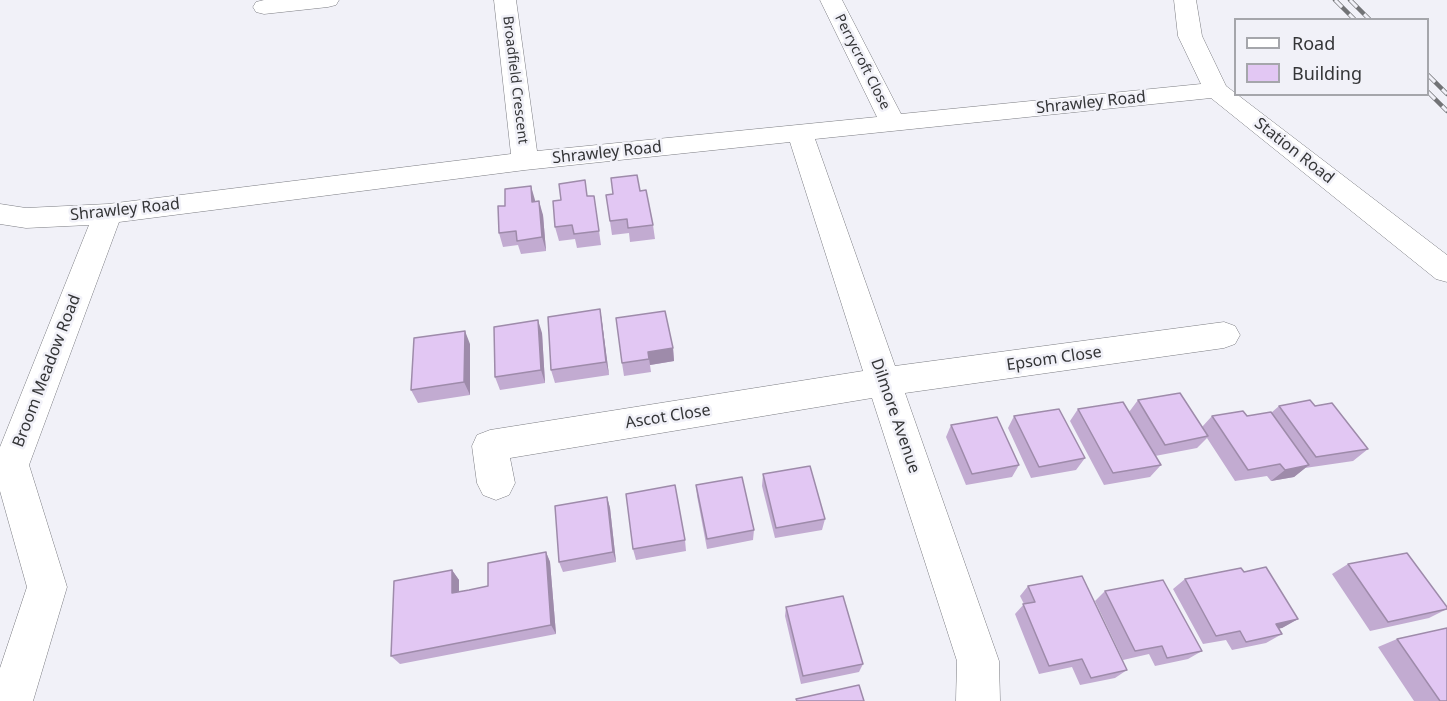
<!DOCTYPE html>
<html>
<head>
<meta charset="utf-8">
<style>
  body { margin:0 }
  #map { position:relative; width:1447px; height:701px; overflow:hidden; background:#f1f1f8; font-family:"Noto Sans",sans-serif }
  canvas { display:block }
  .legend { position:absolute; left:1234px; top:18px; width:195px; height:78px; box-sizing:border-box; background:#f1f1f8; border:2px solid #a5a6ab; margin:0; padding:8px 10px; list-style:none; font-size:18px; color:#343537 }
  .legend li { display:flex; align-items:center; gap:12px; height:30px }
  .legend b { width:30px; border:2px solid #a5a6ab }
</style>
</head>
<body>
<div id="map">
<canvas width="1447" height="701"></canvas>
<ul class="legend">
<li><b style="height:8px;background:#fff"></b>Road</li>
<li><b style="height:16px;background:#e2c7f3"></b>Building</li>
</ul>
</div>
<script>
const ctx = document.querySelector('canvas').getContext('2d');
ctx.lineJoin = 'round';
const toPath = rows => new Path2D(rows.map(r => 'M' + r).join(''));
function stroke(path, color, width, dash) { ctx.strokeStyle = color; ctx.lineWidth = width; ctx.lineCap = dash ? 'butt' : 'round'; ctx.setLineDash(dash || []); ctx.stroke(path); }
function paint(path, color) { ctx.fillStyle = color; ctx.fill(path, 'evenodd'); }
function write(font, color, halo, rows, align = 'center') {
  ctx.font = font + ' "Noto Sans",sans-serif'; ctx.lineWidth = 5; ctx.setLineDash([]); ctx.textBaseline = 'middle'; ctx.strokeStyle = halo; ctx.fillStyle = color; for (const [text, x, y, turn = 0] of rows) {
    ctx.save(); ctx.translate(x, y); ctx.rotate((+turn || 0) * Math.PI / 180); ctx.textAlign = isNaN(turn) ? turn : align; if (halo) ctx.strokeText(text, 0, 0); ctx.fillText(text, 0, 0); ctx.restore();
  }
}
const minor = toPath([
  [264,0,339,0,336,5,328,7,264,14,256,12,253,7,256,2,264,0],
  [494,0,516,0,537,151,877,117,820,0,842,0,901,114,1201,84,1178,36,1174,0,1196,0,1202,36,1226,86,1447,255,1447,282,1436,279,1211,98,815,139,895,366,1224,322,1235,326,1240,335,1235,344,1224,348,905,393,999,661,1000,701,956,701,957,661,872,398,510,458,515,483,509,495,496,500,483,495,477,483,472,446,477,435,490,430,863,371,790,142,525,170,119,222,29,465,67,587,33,701,0,701,0,668,27,587,0,491,0,447,89,225,26,228,0,224,0,204,26,208,108,204,511,154,494,0]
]);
const rail = toPath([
  [1335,0,1355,20],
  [1350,0,1370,20],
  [1428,75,1447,94],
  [1428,92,1447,111]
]);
const wall = toPath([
  [640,191,653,225,655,239,630,242,629,233,612,235,606,195],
  [588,196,594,196,601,245,577,248,575,239,559,241,555,227],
  [535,200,535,202,543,215,546,251,521,254,518,245,503,247,499,233,505,206],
  [600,309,602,322,609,375,555,383,551,370],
  [542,333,545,383,500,390,495,377],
  [470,344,470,395,418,403,411,390],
  [673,348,674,361,650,365,651,372,624,376,622,363],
  [1138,400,1202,427,1212,416,1247,416,1271,413,1279,406,1315,406,1368,449,1353,461,1305,468,1294,477,1271,481,1267,476,1235,481,1207,438,1197,448,1155,456,1161,465,1150,477,1104,485,1070,421,1078,409,1129,412],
  [1014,416,1085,458,1076,470,1031,478,1008,428],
  [951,425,1019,465,1012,477,966,485,946,437],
  [763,474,825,519,822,530,775,538,762,486],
  [696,485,754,530,753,540,707,549,697,496],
  [607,497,610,508,616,562,563,572,559,562],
  [685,540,686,551,636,560,633,549],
  [546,552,550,562,556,634,400,664,391,656,452,570,459,580,459,592,488,586],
  [1348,564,1447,609,1429,618,1370,631,1332,574],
  [1244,572,1298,619,1282,628,1278,628,1282,634,1266,643,1232,650,1226,640,1203,644,1173,589,1185,579],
  [1028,586,1127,670,1115,678,1080,685,1072,667,1039,674,1015,614,1024,604,1020,596],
  [1105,591,1202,651,1188,659,1155,666,1149,654,1123,660,1095,601],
  [786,607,863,664,859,672,801,684,785,616],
  [1397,639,1447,701,1414,701,1378,647]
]);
const shadedWall = toPath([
  [531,186,535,200,536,216,532,202],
  [539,201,543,215,546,251,542,237],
  [600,309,602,322,609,375,606,362],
  [538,320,542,333,545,383,541,370],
  [465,331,470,344,470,395,464,382],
  [673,348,674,361,650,365,648,352],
  [1309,465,1294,477,1271,481,1285,470],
  [607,497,610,508,616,562,613,552],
  [546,552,550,562,556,634,551,625],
  [452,570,459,580,459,603,452,593],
  [1298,619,1282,628,1260,633,1276,624]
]);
const building = toPath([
  [637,175,640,191,646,190,653,225,628,228,627,219,610,221,606,195,613,194,611,178,637,175],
  [585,180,587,196,594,196,599,231,574,234,572,225,555,227,553,201,561,200,559,184,585,180],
  [531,186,532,202,539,201,542,237,517,241,516,231,499,233,498,206,505,206,505,189,531,186],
  [600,309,606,362,551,370,548,317,600,309],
  [665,311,673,348,648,352,649,359,622,363,616,318,665,311],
  [538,320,541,370,495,377,494,327,538,320],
  [465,331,464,382,411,390,414,338,465,331],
  [1180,393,1208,436,1165,445,1138,400,1180,393],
  [1310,400,1315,406,1332,403,1368,449,1316,457,1279,406,1310,400],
  [1123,402,1161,465,1113,473,1078,409,1123,402],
  [1059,409,1085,458,1039,467,1014,416,1059,409],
  [1243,411,1247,416,1271,412,1309,465,1285,470,1280,464,1248,470,1212,416,1243,411],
  [997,417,1019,465,972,474,951,425,997,417],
  [810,466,825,519,776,528,763,474,810,466],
  [742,477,754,530,707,539,696,485,742,477],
  [675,485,685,540,633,549,626,494,675,485],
  [607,497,613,552,559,562,555,506,607,497],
  [546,552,551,625,391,656,394,581,452,570,452,593,469,590,488,586,488,563,546,552],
  [1407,553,1447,607,1447,609,1388,622,1348,564,1407,553],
  [1266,567,1298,619,1276,624,1282,634,1246,642,1240,631,1216,636,1185,579,1241,568,1244,572,1266,567],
  [1082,576,1127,670,1091,678,1082,659,1049,666,1023,604,1035,602,1028,586,1082,576],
  [1163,580,1202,651,1167,658,1162,646,1135,651,1105,591,1163,580],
  [843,596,863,664,803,676,786,607,843,596],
  [1447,628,1447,701,1440,701,1397,639,1447,628],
  [859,685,864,701,797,701,796,699,859,685]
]);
const farStreetnames = [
  ["Perrycroft Close",862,62,63],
  ["Broadfield Crescent",515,80,83]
];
const streetNames = [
  ["Shrawley Road",1091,103,-6],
  ["Station Road",1294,151,38],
  ["Shrawley Road",607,153,-6],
  ["Shrawley Road",125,210,-6],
  ["Epsom Close",1054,359,-8],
  ["Broom Meadow Road",47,371,-69],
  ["Dilmore Avenue",895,416,71],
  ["Ascot Close",668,417,-9]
];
stroke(minor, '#7b7c82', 1);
paint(minor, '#fff');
stroke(rail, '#727376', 4.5);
stroke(rail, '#f1f1f8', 3, [10]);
paint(wall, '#c2abd1');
paint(shadedWall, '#9e8baa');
paint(building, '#e2c7f3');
stroke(building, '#9e8baa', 1.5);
write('14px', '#343537', '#f1f1f8', farStreetnames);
write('16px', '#343537', '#f1f1f8', streetNames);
</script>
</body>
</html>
